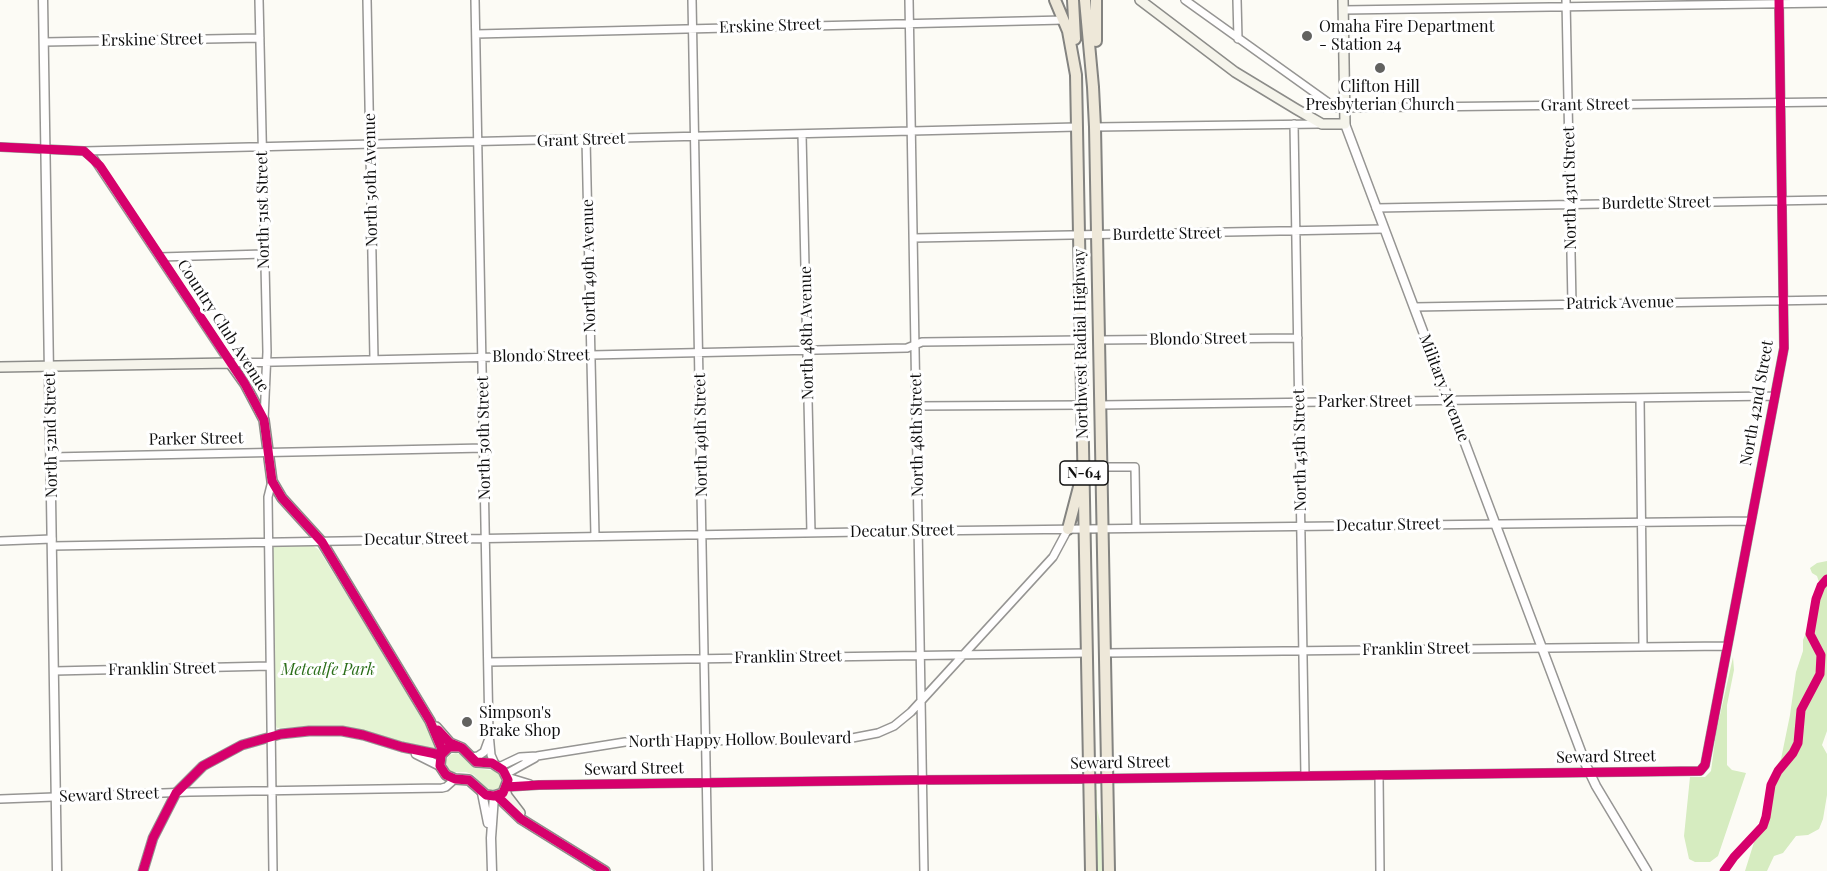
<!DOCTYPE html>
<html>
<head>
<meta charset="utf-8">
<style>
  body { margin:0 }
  canvas { display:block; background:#fcfbf5 }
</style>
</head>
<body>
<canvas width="1827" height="871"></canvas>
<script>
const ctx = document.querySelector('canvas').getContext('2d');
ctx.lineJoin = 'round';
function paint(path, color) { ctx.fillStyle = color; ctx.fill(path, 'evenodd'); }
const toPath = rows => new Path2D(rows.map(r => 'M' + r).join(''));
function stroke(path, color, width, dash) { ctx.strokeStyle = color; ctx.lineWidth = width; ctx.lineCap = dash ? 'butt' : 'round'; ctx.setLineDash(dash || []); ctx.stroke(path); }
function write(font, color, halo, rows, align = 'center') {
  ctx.font = font + ' "Playfair Display",serif'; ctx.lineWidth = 6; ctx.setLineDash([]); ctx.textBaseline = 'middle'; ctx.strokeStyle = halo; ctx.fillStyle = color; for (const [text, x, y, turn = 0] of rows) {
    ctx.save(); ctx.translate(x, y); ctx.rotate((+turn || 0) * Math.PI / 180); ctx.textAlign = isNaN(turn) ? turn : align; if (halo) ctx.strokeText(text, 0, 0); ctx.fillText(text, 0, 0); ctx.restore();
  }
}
const green = toPath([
  [272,545,312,545,319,550,437,740,439,752,348,728,319,726,277,728,275,723],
  [456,753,463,755,474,768,497,771,503,779,500,788,490,790,482,785,474,775,466,772,451,772,447,768,446,760,450,755],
  [1095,790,1097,790,1097,808,1101,826,1102,871,1096,871]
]);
const forest = toPath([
  [1827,561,1827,731,1822,745,1827,754,1827,795,1823,819,1819,829,1808,835,1796,836,1783,853,1774,856,1767,871,1745,871,1756,836,1765,817,1771,779,1775,768,1781,759,1790,715,1796,672,1803,651,1803,640,1817,606,1819,582,1817,576,1812,573,1810,568,1817,563],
  [1733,657,1734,670,1727,705,1727,765,1732,770,1746,773,1718,856,1710,862,1695,862,1689,859,1684,836,1690,777,1705,777,1711,771,1716,733]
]);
const minor = toPath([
  [259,0,267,352,264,420],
  [367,0,374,359],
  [475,0,489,733,491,755,495,764],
  [692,0,708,871],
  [909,0,924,871],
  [1185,0,1336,108,1827,102],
  [1237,0,1238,39],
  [1566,0,1572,304],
  [1343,10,1827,3],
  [476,34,1064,20],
  [44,42,260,38],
  [1294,124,1305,776],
  [1095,127,1320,124],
  [802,134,811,533],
  [586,139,595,536],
  [0,147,84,151,94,159,230,363,907,348,922,342,1081,340],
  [84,151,1077,127],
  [1376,208,1827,200],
  [914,238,1384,229],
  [160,257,264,254],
  [1414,307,1827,300],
  [1099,340,1298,338],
  [1640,398,1643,647],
  [1100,405,1774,396],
  [917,406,1082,405],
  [51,457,485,448],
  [1102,467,1135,467,1136,528],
  [272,481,268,497,273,871],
  [0,541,52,539],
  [52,546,919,531,1751,521],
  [1106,653,1727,646],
  [488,662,1087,653],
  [54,671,270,666],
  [471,757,478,756,484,752,488,741],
  [499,767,520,757,537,756,625,742,847,739,878,733,894,726,911,712,1053,557,1068,529],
  [506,774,535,758],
  [1379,775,1380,871],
  [507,777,530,784],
  [506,787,539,785,913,780,1076,779,1700,771,1705,765,1784,348,1779,0],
  [0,799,190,792,442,788,446,787,455,779]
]);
const tertiary = toPath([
  [43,0,57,871],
  [1345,124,1586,765,1596,786,1647,871],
  [416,754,440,766],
  [482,793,488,823],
  [143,871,153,838,176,793,203,766,242,745,281,734,309,731,342,731,363,735,402,747,441,755],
  [492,871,491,838,494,796]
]);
const secondary = toPath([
  [1140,0,1235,72,1296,109,1322,124,1345,124,1343,0],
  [0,367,230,363,245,384,264,420,272,481,282,498,322,542,430,721,443,752],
  [436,727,450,743,462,748,476,762,492,763,503,770,508,780,503,793,494,796,486,795,469,780,455,779,446,775,440,766,441,755,449,747,457,747],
  [505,790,507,796,520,813],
  [497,796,521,819,605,871]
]);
const primary = toPath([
  [1055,0,1068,31,1076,75,1091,871],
  [1073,0,1075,39],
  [1085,0,1093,87,1095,127,1109,871],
  [1096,41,1096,0],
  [1068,529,1080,483]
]);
const cycleway = toPath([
  [0,147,84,151,100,166,245,384,264,420,272,481,282,498,322,542,430,721,443,752],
  [438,730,450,743,462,748,476,762,492,763,503,770,508,780,503,793,494,796,486,795,469,780,455,779,446,775,440,766,441,755,449,747,457,747],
  [506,787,539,785,913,780,1076,779,1700,771,1705,765,1784,348,1779,0],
  [497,796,521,819,605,871],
  [143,871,153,838,176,793,203,766,242,745,281,734,309,731,342,731,363,735,402,747,441,755],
  [1724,871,1734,857,1763,826,1766,817,1771,785,1778,771,1793,753,1798,743,1801,710,1820,674,1821,655,1810,634,1816,599,1821,586,1827,579]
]);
const markers = [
  [1307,36,6,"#626260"],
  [1380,68,6,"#626260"],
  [467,722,6,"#626260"]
];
const shields = [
  [1084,473,48]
];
const shieldNames = [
  ["N-64",1084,473]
];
const streetNames = [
  ["Erskine Street",770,26,-2],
  ["Erskine Street",152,40,-1],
  ["Grant Street",1585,105,-1],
  ["Grant Street",581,140,-2],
  ["North 50th Avenue",371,180,-91],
  ["North 43rd Street",1570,188,-91],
  ["Burdette Street",1656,203,-1],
  ["North 51st Street",263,210,-91],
  ["Burdette Street",1167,234,-1],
  ["North 49th Avenue",589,266,-91],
  ["Patrick Avenue",1620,303,-1],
  ["Country Club Avenue",223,326,57],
  ["North 48th Avenue",807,333,-91],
  ["Blondo Street",1198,339,-1],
  ["Northwest Radial Highway",1081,344,-91],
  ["Blondo Street",541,356,-1],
  ["Military Avenue",1444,388,69],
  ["Parker Street",1365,402],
  ["North 42nd Street",1757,403,-80],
  ["North 52nd Street",51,435,-91],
  ["North 49th Street",701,435,-91],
  ["North 48th Street",917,435,-91],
  ["North 50th Street",484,438,-91],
  ["Parker Street",196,439,-1],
  ["North 45th Street",1300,450,-91],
  ["Decatur Street",1388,525,-1],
  ["Decatur Street",902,531,-1],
  ["Decatur Street",416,539,-1],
  ["Franklin Street",1416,649,-1],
  ["Franklin Street",788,657,-1],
  ["Franklin Street",162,669,-1],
  ["North Happy Hollow Boulevard",740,740,-1],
  ["Seward Street",1606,757,-1],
  ["Seward Street",1120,763,-1],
  ["Seward Street",634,769,-1],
  ["Seward Street",109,795,-2]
];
const poiNames = [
  ["Omaha Fire Department",1319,27],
  ["- Station 24",1319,45],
  ["Clifton Hill",1380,87,"center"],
  ["Presbyterian Church",1380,105,"center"],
  ["Simpson's",479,713],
  ["Brake Shop",479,731]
];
const parkNames = [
  ["Metcalfe Park",328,670]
];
paint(green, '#e5f4d3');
paint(forest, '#d6ecc0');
stroke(minor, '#969593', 10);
stroke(tertiary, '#969593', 11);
stroke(secondary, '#8c8c89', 12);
stroke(primary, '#838380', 14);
stroke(minor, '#fffefe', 7);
stroke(tertiary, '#fffefe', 8);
stroke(secondary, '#f5f4eb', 9);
stroke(primary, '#eee8d9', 10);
stroke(cycleway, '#d6006c', 9);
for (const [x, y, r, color] of markers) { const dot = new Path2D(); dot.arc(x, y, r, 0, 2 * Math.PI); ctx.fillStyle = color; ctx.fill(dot); stroke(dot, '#fff', 2); }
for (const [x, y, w] of shields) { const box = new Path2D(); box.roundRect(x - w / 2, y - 12, w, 24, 4.5); ctx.fillStyle = '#fff'; ctx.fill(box); stroke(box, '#0f0f0f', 1.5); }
write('bold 15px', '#0f0f0f', null, shieldNames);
write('16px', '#0f0f0f', '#fff', streetNames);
write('16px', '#0f0f0f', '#fff', poiNames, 'left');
write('italic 16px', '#2b6e19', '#fff', parkNames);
</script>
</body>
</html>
